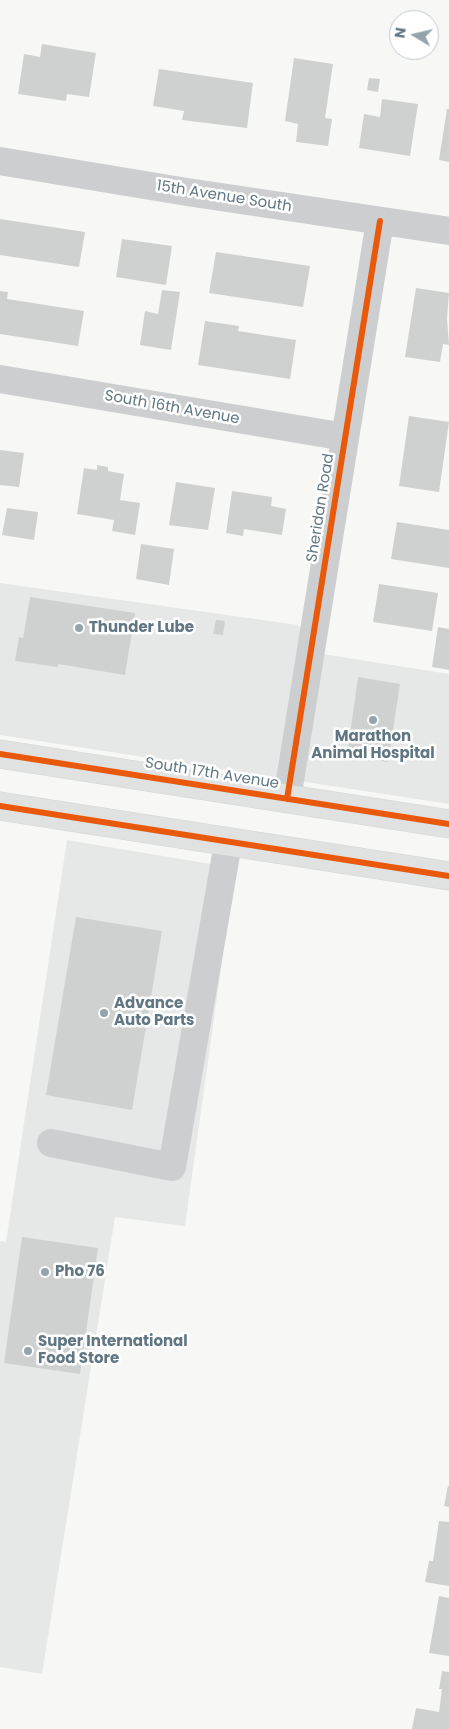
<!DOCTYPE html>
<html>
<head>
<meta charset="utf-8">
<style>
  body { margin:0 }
  #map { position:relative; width:449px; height:1729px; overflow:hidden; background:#f7f7f5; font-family:Poppins,sans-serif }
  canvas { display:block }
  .north { position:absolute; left:389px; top:10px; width:50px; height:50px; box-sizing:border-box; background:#fff; border:1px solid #bfc8cd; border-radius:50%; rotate:279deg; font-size:14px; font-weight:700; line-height:20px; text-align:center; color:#607682 }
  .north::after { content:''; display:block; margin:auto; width:18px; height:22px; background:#95a3aa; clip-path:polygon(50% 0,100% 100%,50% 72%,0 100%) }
</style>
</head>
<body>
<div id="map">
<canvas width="449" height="1729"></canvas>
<div class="north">N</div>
</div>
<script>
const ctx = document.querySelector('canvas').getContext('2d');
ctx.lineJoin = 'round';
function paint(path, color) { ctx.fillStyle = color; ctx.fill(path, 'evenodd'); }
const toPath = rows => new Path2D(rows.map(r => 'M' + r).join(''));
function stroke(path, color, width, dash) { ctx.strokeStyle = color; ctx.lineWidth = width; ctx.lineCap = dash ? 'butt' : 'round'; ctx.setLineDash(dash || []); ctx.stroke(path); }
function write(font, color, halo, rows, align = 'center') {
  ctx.font = font + ' Poppins,sans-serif'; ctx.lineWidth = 5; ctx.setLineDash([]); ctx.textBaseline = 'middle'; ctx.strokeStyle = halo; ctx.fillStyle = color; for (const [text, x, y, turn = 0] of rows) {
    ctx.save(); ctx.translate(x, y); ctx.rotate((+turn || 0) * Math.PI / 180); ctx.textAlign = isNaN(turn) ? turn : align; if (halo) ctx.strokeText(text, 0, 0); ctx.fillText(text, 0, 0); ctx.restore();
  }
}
const built = toPath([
  [0,583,298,625,323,654,449,674,449,804,0,735],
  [67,840,235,868,185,1226,115,1217,42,1674,0,1667,0,1241,6,1242]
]);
const building = toPath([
  [42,44,96,53,89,97,67,94,66,101,18,94,24,54,40,57],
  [294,58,333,64,325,118,332,119,328,146,296,142,298,124,285,121],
  [159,69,253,83,247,128,182,120,184,111,153,106],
  [369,78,380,79,378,92,367,90],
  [382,99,418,104,410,156,359,148,364,114,380,117],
  [447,109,449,109,449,162,439,160],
  [0,219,85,232,79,267,0,255],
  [122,239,172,246,166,285,116,277],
  [216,252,310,266,303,307,209,293],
  [416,288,449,293,447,318,449,345,443,344,440,362,405,357],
  [162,290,180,292,171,350,140,345,145,311,158,314],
  [0,291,8,292,7,299,84,311,78,346,0,334],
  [205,321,239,326,238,331,296,340,290,379,198,365],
  [409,416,449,422,439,492,399,486],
  [0,450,24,453,19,487,0,485],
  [97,465,108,467,108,471,124,474,120,500,140,503,135,535,112,531,114,520,77,514,84,468,97,470],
  [176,482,215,488,208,530,169,525],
  [232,491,272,497,271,506,286,509,282,535,244,529,243,536,226,533],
  [7,508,38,512,34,540,2,535],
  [397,522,449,530,449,568,391,559],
  [141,544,174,549,169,585,136,579],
  [379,584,438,593,432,631,373,622],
  [30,597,135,613,125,675,58,664,58,667,15,661,19,637,23,638],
  [216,620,225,621,223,635,213,634],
  [438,627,449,629,449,670,432,667],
  [358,677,400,684,388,762,347,756],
  [76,917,162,931,132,1110,46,1095],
  [22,1237,98,1248,80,1374,4,1363],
  [448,1486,449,1486,449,1507,444,1506],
  [439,1521,449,1522,449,1586,425,1582,429,1561,433,1561],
  [439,1596,449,1598,449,1656,429,1653],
  [442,1671,449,1672,449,1729,412,1729,416,1708,439,1712,442,1689,439,1689]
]);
const minor = toPath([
  [0,161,187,192,449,231],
  [0,379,345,437],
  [287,799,380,221],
  [51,1143,172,1167,228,843]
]);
const major = toPath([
  [0,754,449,824],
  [0,806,449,876]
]);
const cycleway = toPath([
  [0,754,449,824],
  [287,799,380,221],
  [0,806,449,876]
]);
const markers = [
  [79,628,5,"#95a3aa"],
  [373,720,5,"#95a3aa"],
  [104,1013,5,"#95a3aa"],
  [45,1272,5,"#95a3aa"],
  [28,1351,5,"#95a3aa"]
];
const streetNames = [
  ["15th Avenue South",224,197,9],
  ["South 16th Avenue",172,408,10],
  ["Sheridan Road",321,508,-81],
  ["South 17th Avenue",212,774,9]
];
const poiNames = [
  ["Thunder Lube",89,628],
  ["Marathon",373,737,"center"],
  ["Animal Hospital",373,754,"center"],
  ["Advance",114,1004],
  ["Auto Parts",114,1021],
  ["Pho 76",55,1272],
  ["Super International",38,1342],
  ["Food Store",38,1359]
];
paint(built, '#e6e8e8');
paint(building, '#cfd1d1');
stroke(major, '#d4d5d6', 29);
stroke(minor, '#cccecf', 28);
stroke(major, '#e0e1e1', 28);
stroke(cycleway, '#e8590c', 6);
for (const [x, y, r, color] of markers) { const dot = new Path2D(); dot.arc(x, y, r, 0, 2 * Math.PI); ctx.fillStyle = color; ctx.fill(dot); stroke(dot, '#fff', 2); }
write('15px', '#607682', '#fff', streetNames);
write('bold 15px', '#607682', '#fff', poiNames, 'left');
</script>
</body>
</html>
